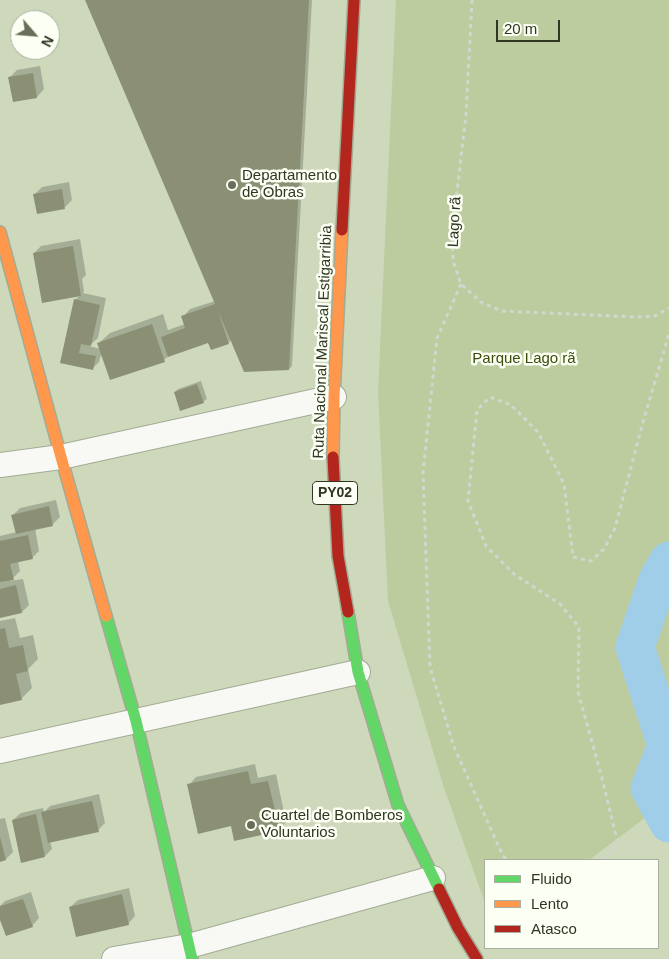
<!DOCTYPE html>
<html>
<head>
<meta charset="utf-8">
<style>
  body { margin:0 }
  #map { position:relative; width:669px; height:959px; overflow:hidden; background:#ced9bc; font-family:Helvetica,sans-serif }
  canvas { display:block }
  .legend { position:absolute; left:484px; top:859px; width:175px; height:90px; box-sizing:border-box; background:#fbfff4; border:1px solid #a9afa0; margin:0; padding:6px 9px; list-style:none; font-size:15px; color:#2f3622 }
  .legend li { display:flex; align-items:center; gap:10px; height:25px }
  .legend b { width:25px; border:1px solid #a9afa0 }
  .north { position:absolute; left:10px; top:10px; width:50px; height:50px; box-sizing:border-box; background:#fbfff4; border:1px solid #a9afa0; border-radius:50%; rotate:117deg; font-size:14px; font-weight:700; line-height:20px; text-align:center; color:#2f3622 }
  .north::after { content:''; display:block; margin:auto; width:18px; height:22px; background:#676f58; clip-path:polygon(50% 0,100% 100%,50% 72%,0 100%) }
  .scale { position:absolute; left:496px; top:20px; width:64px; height:22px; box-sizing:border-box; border:2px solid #2f3622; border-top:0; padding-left:6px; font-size:15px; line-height:18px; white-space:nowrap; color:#2f3622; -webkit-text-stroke:4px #fbfff4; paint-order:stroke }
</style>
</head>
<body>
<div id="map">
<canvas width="669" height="959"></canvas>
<ul class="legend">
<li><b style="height:6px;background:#63d668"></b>Fluido</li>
<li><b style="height:6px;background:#ff974d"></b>Lento</li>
<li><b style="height:6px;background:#b3261e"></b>Atasco</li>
</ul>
<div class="north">N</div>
<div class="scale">20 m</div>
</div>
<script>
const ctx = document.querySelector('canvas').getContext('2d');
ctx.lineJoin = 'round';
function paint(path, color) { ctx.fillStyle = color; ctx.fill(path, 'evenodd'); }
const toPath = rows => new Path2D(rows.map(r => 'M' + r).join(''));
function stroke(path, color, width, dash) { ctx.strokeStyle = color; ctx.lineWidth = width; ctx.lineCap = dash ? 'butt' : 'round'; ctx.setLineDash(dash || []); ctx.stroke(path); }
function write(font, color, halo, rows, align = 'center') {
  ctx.font = font + ' Helvetica,sans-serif'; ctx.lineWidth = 5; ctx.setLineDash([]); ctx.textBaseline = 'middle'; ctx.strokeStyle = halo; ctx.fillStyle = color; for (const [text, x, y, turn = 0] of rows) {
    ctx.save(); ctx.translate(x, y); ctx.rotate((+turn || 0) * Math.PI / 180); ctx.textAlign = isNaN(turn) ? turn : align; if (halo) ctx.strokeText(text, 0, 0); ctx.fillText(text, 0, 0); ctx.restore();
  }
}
const green = toPath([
  [396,0,669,0,669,800,589,860,485,860,485,903,444,788,388,601,378,392]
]);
const shadow = toPath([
  [87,0,312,0,292,366,289,369,231,340,228,343,209,341,170,355,164,360,102,352,99,362,92,369,62,362,75,300,81,294,43,302,34,253,41,246,80,239,86,275,82,279,84,291,83,293,106,298,98,338,89,346,101,349,99,343,110,333,163,314,168,330,185,324,183,317,190,309,215,301],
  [40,66,44,89,37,97,14,101,10,77,17,70],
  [69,182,72,200,65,207,35,194,42,187],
  [201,381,207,399,203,402,175,392,178,389],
  [56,500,60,517,53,524,35,528,39,551,32,558,18,561,20,571,10,581,23,579,29,605,22,612,0,617,0,536,17,532,13,515,20,508],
  [15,618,20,638,33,635,38,659,28,669,32,688,21,699,0,703,0,621],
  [255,764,258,778,276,774,286,822,279,830,232,825,189,785,196,777],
  [99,794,105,823,98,830,50,841,52,849,45,856,22,861,13,820,21,813,43,808,44,812,50,806],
  [5,818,13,852,6,859,0,861,0,819],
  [129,888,135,916,128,924,70,907,78,900],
  [31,892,39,918,32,926,0,916,0,906,5,901]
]);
const river = toPath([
  [669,561,658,580,635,647,667,746,650,788,669,823]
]);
const building = toPath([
  [85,0,309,0,289,370,244,372,218,311,229,344,211,350,208,343,168,357,161,337,185,328,181,316,215,304],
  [33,73,37,98,13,102,8,77],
  [62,189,65,209,37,214,33,194],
  [73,246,81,296,42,303,33,253],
  [74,299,100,305,91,346,81,344,79,353,96,356,93,370,60,363],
  [152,324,165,362,110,380,97,343],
  [197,384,204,403,180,411,174,392],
  [49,506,53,526,16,534,11,515],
  [28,535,33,559,10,564,14,580,0,582,0,541],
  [16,585,22,613,0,618,0,589],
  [5,628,9,648,23,645,28,671,16,674,22,700,0,705,0,629],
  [248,771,251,784,268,781,280,831,234,841,231,826,198,834,187,784],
  [92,801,99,832,48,843,41,812],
  [36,814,45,857,21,863,12,820],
  [0,837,6,860,0,862],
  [122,894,129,925,76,937,69,907],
  [23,899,33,927,6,936,0,920,0,906]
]);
const path = toPath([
  [472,0,466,115,452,233,453,261,461,284,482,303,502,311,636,317,655,316,669,308],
  [461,284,437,338,423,473,430,667,454,747,503,856,508,860],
  [602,860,618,844,602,778,578,692,579,627,560,604,514,574,486,546,468,501,477,410,490,397,511,405,538,432,564,484,573,557,591,561,604,549,615,528,643,422,669,334]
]);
const street = toPath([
  [0,465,61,457,334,397],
  [0,751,358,672],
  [114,959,189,946,433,878]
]);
const fast = toPath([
  [348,612,358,672,398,805,439,889],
  [106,616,136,721,192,959]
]);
const slow = toPath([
  [0,232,61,457,106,616],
  [333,457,334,397,342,230]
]);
const jam = toPath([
  [342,230,354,0],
  [333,457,338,556,348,612],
  [439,889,458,928,477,959]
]);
const markers = [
  [232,185,5,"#676f58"],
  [251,825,5,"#676f58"]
];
const shields = [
  [335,493,45]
];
const shieldNames = [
  ["PY02",335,493]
];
const poiNames = [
  ["Departamento",242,176],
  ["de Obras",242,193],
  ["Cuartel de Bomberos",261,816],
  ["Voluntarios",261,833]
];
const streetNames = [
  ["Lago rã",455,222,-87],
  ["Ruta Nacional Mariscal Estigarribia",323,342,-88]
];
const parkNames = [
  ["Parque Lago rã",524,359]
];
paint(green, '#bccc9f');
paint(shadow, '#0003');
stroke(river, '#a0cee9', 39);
paint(building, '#8b8f74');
stroke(street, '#a3ab94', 26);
stroke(fast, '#a3ab94', 14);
stroke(slow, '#a3ab94', 14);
stroke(jam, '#a3ab94', 14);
stroke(path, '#d3d6ce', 3, [4, 4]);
stroke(street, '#f8f9f5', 24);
stroke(fast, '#63d668', 11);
stroke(slow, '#ff974d', 11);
stroke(jam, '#b3261e', 11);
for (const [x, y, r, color] of markers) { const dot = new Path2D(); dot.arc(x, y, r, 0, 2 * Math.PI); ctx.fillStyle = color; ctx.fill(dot); stroke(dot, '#fbfff4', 2); }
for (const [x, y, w] of shields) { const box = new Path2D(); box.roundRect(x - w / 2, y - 11.5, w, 23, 4); ctx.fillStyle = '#fbfff4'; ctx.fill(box); stroke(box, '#2f3622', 1); }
write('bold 14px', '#2f3622', null, shieldNames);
write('15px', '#2f3622', '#fbfff4', poiNames, 'left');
write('15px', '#2f3622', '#fbfff4', streetNames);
write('15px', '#3b4c0b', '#fbfff4', parkNames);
</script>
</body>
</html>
